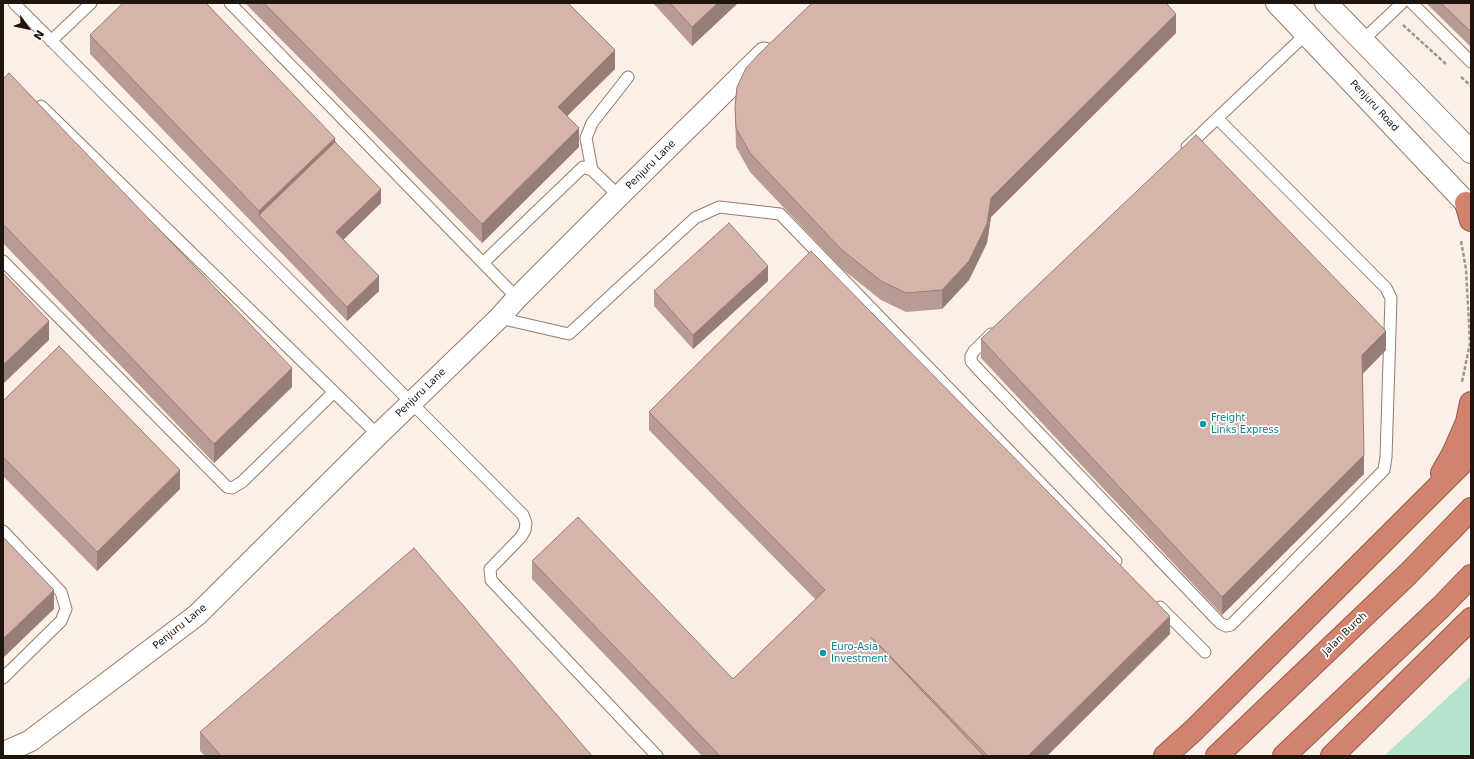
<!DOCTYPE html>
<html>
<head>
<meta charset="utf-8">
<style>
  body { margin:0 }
  #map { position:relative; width:1474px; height:759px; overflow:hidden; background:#fbefe7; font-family:"DejaVu Sans",sans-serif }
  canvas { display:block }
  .frame { position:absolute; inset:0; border:4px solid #1f150e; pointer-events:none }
  .north { position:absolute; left:8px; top:8px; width:40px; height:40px; -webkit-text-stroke:3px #fff; paint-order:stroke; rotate:123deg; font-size:11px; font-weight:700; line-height:16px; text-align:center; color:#1f150e }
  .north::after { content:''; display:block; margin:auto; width:14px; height:18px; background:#1f150e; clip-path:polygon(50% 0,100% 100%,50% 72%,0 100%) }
</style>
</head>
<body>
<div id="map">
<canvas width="1474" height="759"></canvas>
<div class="frame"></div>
<div class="north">N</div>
</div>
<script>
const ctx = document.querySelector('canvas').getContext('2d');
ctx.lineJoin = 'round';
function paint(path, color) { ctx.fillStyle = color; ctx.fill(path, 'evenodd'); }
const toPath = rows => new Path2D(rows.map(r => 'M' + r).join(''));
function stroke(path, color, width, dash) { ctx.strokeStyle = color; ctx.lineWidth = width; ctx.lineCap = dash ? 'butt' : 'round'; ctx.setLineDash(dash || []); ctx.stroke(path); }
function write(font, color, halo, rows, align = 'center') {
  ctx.font = font + ' "DejaVu Sans",sans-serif'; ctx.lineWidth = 3.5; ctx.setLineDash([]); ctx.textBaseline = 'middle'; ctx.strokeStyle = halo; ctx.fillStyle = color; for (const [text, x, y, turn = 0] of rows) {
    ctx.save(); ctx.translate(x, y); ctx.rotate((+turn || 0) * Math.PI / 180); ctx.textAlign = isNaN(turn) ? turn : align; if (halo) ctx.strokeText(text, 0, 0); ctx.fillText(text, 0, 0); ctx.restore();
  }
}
const green = toPath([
  [1471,676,1471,756,1384,756]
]);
const path = toPath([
  [1403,25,1447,65],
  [1461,77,1471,86],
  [1461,241,1466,269,1470,343,1462,382]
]);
const lane = toPath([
  [14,3,523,515,526,523,525,530,521,537,490,569,491,580,657,756],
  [230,3,517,298],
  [1412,3,1471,62],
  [1363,40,1402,3],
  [51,41,91,3],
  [41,106,378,435],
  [1187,147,1306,34],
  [592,170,586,138,592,123,628,77],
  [3,261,227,487,232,488,242,482,334,392],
  [483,263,583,167,592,170,619,196],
  [499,318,569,334,695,218,719,207,780,214,1116,561],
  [991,334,974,351,971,356,971,361,975,366,1220,623,1226,626,1231,625,1384,470,1386,457,1391,298,1386,288,1217,118],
  [3,531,61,592,66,609,61,621,3,678],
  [1160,607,1205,652]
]);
const street = toPath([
  [3,753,30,741,197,615,378,435,499,318,517,298,619,196,764,53]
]);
const secondary = toPath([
  [1277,3,1471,208],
  [1326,3,1471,152]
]);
const highway = toPath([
  [1466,203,1471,220],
  [1442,473,1453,454,1467,422,1471,403],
  [1165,756,1193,731,1471,454],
  [1217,756,1408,574,1471,509],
  [1284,756,1441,607,1471,576],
  [1332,756,1471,619]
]);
const wall = toPath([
  [245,3,568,3,615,69,567,116,579,147,482,243],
  [653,3,738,3,692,46],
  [1426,3,1471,3,1471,47],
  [1176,33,991,217,987,243,969,280,942,309,906,312,881,300,842,269,750,172,736,147,735,107],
  [90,35,335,142,381,203,343,239,379,291,347,321,90,54],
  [3,79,292,387,214,463,3,243],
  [768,281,693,349,654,306,654,291],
  [981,339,1386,350,1363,374,1364,474,1222,615,981,358],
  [3,401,180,489,97,571,3,476],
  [649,412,1170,634,1047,756,702,756,532,579,532,561,733,679,816,600,649,430],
  [200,732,592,756,205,756,200,751]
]);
const shadedWall = toPath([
  [718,3,738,3,692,46,692,27],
  [1176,14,1176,33,991,217,987,243,969,280,942,309,942,290,991,198],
  [615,50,615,69,558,125,558,107],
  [579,128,579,147,482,243,482,224],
  [335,138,335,157,259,215,259,211],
  [381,189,381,203,336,247,336,232],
  [768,266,768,281,693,349,693,335],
  [379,276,379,291,347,321,347,307],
  [49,321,49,340,3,384,3,365],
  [1386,331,1386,350,1362,374,1362,355],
  [292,368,292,387,214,463,214,444],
  [1364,455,1364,474,1222,615,1222,597],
  [180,470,180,489,97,571,97,552],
  [54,590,54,609,3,658,3,639],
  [1170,616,1170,634,1047,756,1028,756]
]);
const building = toPath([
  [123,3,206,3,335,138,259,211,90,35,123,3],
  [264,3,568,3,615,50,558,107,579,128,482,224,264,3],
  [670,3,718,3,692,27,670,3],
  [812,3,1166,3,1176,14,991,198,987,224,969,261,942,290,906,293,881,281,842,250,750,153,736,128,735,107,737,87,746,68,760,53,812,3],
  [1441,3,1471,3,1471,32,1441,3],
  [9,73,292,368,214,444,3,224,3,79,9,73],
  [1196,135,1386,331,1362,355,1364,455,1222,597,981,339,1196,135],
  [335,142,381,189,336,232,379,276,347,307,259,215,335,142],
  [729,223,768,266,693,335,654,291,729,223],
  [811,251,1170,616,1028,756,988,756,871,637,984,756,720,756,532,561,578,517,733,679,825,590,649,412,811,251],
  [3,273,49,321,3,365,3,273],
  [59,346,180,470,97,552,3,457,3,401,59,346],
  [3,537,54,590,3,639,3,537],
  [414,548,592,756,221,756,200,732,414,548]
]);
const markers = [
  [1203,424,4,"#0f9aa8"],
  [823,653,4,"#0f9aa8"]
];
const streetNames = [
  ["Penjuru Road",1374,106,47],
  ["Penjuru Lane",651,165,-45],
  ["Penjuru Lane",421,393,-44],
  ["Penjuru Lane",180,627,-39],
  ["Jalan Buroh",1345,634,-44]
];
const cultureNames = [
  ["Freight",1211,418],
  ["Links Express",1211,430],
  ["Euro-Asia",831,647],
  ["Investment",831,659]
];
paint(green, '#b5e4ce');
stroke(lane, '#967c69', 13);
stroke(street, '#967c69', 23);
stroke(secondary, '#967c69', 24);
stroke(highway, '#935c4c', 24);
stroke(path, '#a1968e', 2.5, [4, 2]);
stroke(lane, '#fff', 11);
stroke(street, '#fff', 21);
stroke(secondary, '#fff', 22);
stroke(highway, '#d1836d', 22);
paint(wall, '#b89b92');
paint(shadedWall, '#967e77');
paint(building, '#d6b4aa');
stroke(building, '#967e77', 1);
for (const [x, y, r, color] of markers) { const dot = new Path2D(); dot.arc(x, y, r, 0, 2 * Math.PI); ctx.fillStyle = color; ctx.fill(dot); stroke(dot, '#fff', 1.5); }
write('10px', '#1f150e', '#fff', streetNames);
write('10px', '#0d838f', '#fff', cultureNames, 'left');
</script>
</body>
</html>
